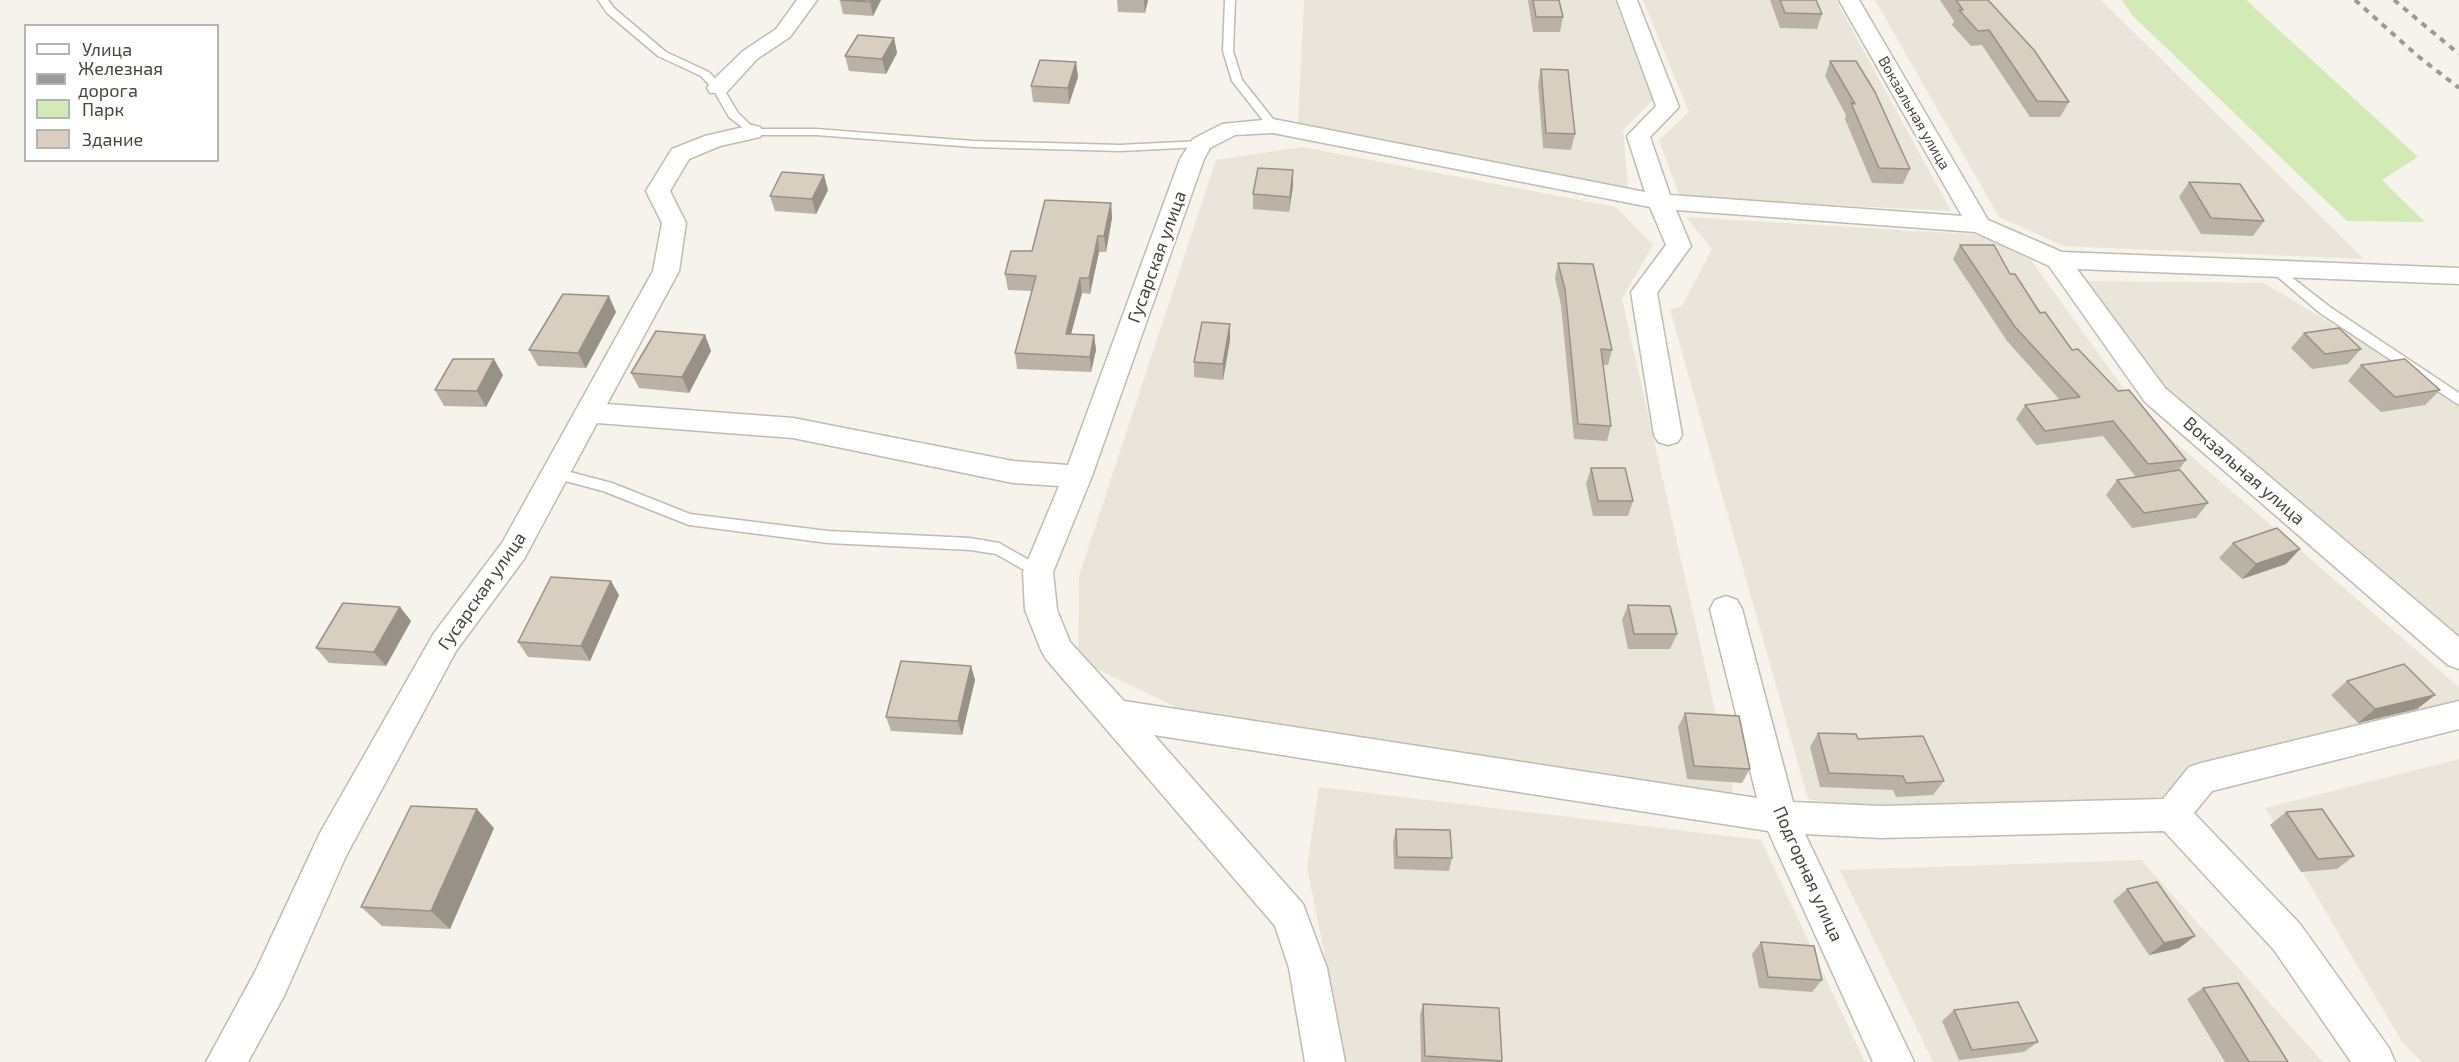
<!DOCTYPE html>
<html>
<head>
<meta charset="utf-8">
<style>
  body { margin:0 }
  #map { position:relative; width:2459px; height:1062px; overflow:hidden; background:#f6f3ec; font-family:"Exo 2",sans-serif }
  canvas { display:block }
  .legend { position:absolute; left:24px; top:24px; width:195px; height:138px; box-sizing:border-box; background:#fff; border:2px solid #b7b4b0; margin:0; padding:8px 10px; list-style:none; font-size:18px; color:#4b4439 }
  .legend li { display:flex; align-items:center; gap:12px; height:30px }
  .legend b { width:30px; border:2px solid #b7b4b0 }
</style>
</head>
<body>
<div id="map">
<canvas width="2459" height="1062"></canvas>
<ul class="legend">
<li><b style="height:8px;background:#fff"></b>Улица</li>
<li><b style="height:8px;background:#9a9a9a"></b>Железная дорога</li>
<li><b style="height:16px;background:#d2eab5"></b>Парк</li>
<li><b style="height:16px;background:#d8cfc1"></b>Здание</li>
</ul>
</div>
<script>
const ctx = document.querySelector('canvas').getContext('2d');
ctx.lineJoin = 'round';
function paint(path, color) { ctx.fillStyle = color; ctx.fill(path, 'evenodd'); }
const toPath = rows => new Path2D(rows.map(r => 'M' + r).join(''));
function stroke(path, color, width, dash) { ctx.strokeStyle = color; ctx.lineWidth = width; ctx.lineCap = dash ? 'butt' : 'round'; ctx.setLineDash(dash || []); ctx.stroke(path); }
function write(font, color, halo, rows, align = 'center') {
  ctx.font = font + ' "Exo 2",sans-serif'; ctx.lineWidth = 4.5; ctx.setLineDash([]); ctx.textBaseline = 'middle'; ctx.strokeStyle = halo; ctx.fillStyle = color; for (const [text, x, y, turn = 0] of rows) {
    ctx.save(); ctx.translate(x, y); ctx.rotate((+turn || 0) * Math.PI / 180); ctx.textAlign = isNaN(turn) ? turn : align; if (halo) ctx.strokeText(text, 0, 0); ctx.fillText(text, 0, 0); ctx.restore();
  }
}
const residential = toPath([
  [1304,0,1615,0,1653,100,1623,130,1628,188,1298,123],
  [1643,0,1836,0,1951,211,1680,197,1659,140,1689,112],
  [1875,0,2101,0,2364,259,2064,246,1999,217],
  [1302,147,1616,207,1653,245,1622,299,1734,794,1244,740,1078,660,1079,576,1216,160],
  [1686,217,1983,235,2031,260,2142,414,2459,687,2459,699,2425,716,2200,766,2133,821,1908,817,1808,799,1670,310,1682,306,1712,249],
  [2087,281,2264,283,2459,400,2459,644,2177,412],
  [2459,759,2459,1062,2422,1062,2402,1042,2265,808],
  [1319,787,1761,840,1865,1062,1346,1062,1307,867],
  [2141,860,2323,1062,1933,1062,1840,870]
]);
const green = toPath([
  [2122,0,2246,0,2418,157,2382,180,2425,222,2347,221,2133,16]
]);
const lane = toPath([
  [598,0,608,0,615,9,666,52,709,72,722,86,738,113,755,129,816,129,973,141,1120,145,1201,141,1207,144,1201,147,1120,151,973,147,816,135,752,135,729,117,713,89,701,76,658,56,607,13,598,0],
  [1225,0,1235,0,1233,51,1242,80,1277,124,1277,128,1269,128,1232,81,1223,51,1225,0],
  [2276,265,2330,307,2459,393,2459,405,2320,313,2272,272,2270,269,2276,265],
  [555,468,612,483,690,514,828,531,970,538,999,543,1043,568,1046,572,1043,576,1038,578,996,554,970,550,828,543,689,525,603,491,550,477,548,473,555,468]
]);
const street = toPath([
  [797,0,817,0,790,37,757,59,726,93,710,93,707,88,710,83,743,51,776,29,797,0],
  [1617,0,1637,0,1679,107,1650,137,1670,195,1962,216,1839,0,1859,0,1988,220,2062,252,2459,268,2459,284,2077,269,2165,388,2459,637,2459,669,2448,665,2145,402,2049,266,1975,232,1676,210,1691,246,1657,293,1682,435,1678,442,1668,445,1658,442,1654,435,1631,292,1666,245,1650,207,1273,133,1235,135,1210,148,1204,159,1092,476,1053,572,1057,610,1070,642,1124,701,1757,798,1710,609,1715,600,1726,596,1737,600,1742,609,1793,802,1881,806,2163,799,2189,767,2201,763,2459,701,2459,729,2212,791,2194,813,2300,924,2389,1048,2395,1062,2351,1062,2274,950,2164,831,1881,838,1805,834,1914,1062,1873,1062,1768,831,1154,735,1303,904,1327,968,1345,1062,1305,1062,1289,968,1275,926,1046,659,1041,650,1025,610,1023,572,1059,486,1013,483,793,438,597,423,524,559,456,651,346,856,284,996,248,1062,206,1062,256,970,320,833,434,633,502,543,653,271,662,223,646,191,672,149,705,136,752,125,760,127,763,132,760,137,720,146,689,159,670,191,686,223,679,271,607,404,793,418,1013,461,1068,465,1180,159,1193,139,1222,124,1273,119,1645,192,1627,136,1656,106,1617,0]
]);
const rail = toPath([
  [2355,0,2419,57,2459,88],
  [2394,0,2459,54]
]);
const wall = toPath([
  [881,0,873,16,843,14,840,1],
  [1117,0,1148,0,1145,13,1118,12],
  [1528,0,1559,0,1563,17,1560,32,1533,32],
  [1770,0,1816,0,1822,14,1817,29,1780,28],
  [1940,0,1988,0,2069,102,2060,117,2030,117,1982,45,1971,46,1952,25,1954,21],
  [894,38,897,53,886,74,849,71,845,56],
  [1830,61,1910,169,1903,184,1872,183,1845,119,1846,115,1825,76],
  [1076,62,1078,77,1069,104,1033,102,1031,86],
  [1541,69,1575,134,1571,150,1543,148,1538,84],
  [1293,170,1293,186,1289,212,1253,209,1253,194],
  [2189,182,2264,221,2253,236,2201,234,2179,197],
  [828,190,816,214,775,211,770,196],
  [1111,203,1112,218,1106,252,1099,252,1090,294,1082,293,1071,334,1094,335,1096,350,1091,372,1017,369,1015,353,1032,291,1008,290,1005,274,1032,251],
  [1960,245,2010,274,2072,350,2118,391,2186,460,2178,471,2208,503,2196,518,2132,528,2106,495,2117,480,2136,477,2103,436,2036,445,2016,419,2025,405,2060,400,2007,341,1953,259],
  [1558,263,1612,350,1608,365,1603,365,1611,426,1607,441,1574,439,1561,305,1555,278],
  [616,312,586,368,538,366,529,350],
  [1230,324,1230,340,1223,380,1194,377,1194,362],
  [2304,333,2361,349,2348,364,2312,369,2291,348],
  [705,335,711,351,689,393,639,388,631,373],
  [2361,365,2440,390,2425,405,2381,412,2348,381],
  [503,375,486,407,444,406,435,390],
  [1591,468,1633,501,1628,516,1593,516,1586,484],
  [2233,543,2300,549,2286,564,2242,579,2219,558],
  [619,595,590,661,528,657,518,642],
  [1628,605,1677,634,1670,649,1628,649,1622,620],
  [400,607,411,621,386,666,329,663,316,648],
  [971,666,975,680,962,735,891,731,886,717],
  [2347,681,2435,695,2417,709,2358,723,2331,695],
  [1685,713,1750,769,1742,783,1687,779,1678,727],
  [1818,733,1858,739,1944,781,1933,795,1896,797,1893,790,1820,787,1810,747],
  [2286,812,2354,856,2337,869,2301,872,2270,825],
  [494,828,450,929,382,926,361,907],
  [1396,829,1452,858,1449,871,1394,869,1393,842],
  [2127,889,2195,936,2179,948,2149,955,2113,901],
  [1761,942,1822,980,1812,992,1759,988,1752,954],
  [2203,988,2288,1062,2225,1062,2187,999],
  [1423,1004,1502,1061,1502,1062,1421,1062,1420,1015],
  [1954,1010,2038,1042,2024,1052,1959,1060,1942,1021]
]);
const shadedWall = toPath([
  [871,0,881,0,873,16,870,2],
  [1144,0,1148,0,1145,13],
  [894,38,897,53,886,74,882,59],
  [1076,62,1078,77,1069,104,1068,88],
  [1293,170,1293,186,1289,212,1290,197],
  [824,175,828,190,816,214,812,199],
  [1111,203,1112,218,1106,252,1104,236],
  [1098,236,1099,252,1090,294,1089,278],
  [1080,278,1082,293,1067,349,1066,334],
  [609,296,616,312,586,368,578,353],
  [1230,324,1230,340,1223,380,1223,364],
  [705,335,711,351,689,393,682,377],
  [1094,335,1096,350,1091,372,1090,357],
  [494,359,503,375,486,407,477,391],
  [2300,549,2286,564,2242,579,2256,564],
  [611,581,619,595,590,661,581,646],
  [400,607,411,621,386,666,374,652],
  [971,666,975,680,962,735,958,721],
  [2435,695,2417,709,2358,723,2375,709],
  [477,809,494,828,450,929,431,911],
  [2195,936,2179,948,2149,955,2164,943]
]);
const building = toPath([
  [840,0,871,0,870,2,840,0],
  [1533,0,1559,0,1563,17,1536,17,1533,0],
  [1780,0,1816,0,1822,14,1785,13,1780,0],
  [1956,0,1988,0,2034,50,2069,102,2037,101,1989,30,1978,31,1959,10,1963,10,1956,0],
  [858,35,894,38,882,59,845,56,858,35],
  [1040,60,1076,62,1068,88,1031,86,1040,60],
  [1830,61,1856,61,1875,92,1910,169,1879,168,1851,103,1855,104,1830,61],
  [1541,69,1568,70,1575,134,1546,133,1541,69],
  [1258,168,1293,170,1290,197,1253,194,1258,168],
  [782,172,824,175,812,199,770,196,782,172],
  [2189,182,2240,184,2264,221,2211,218,2189,182],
  [1045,200,1111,203,1104,236,1098,236,1089,278,1080,278,1066,334,1094,335,1090,357,1015,353,1036,276,1005,274,1011,251,1032,251,1045,200],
  [1960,245,1994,245,2010,274,2015,274,2040,313,2045,312,2072,350,2078,349,2118,391,2129,390,2186,460,2148,464,2113,421,2045,431,2025,405,2080,397,2015,327,1960,245],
  [1558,263,1593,264,1612,350,1601,349,1611,426,1578,424,1565,289,1558,263],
  [563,294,609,296,578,353,529,350,563,294],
  [1202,322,1230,324,1223,364,1194,362,1202,322],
  [2339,328,2361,349,2325,354,2304,333,2339,328],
  [656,331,705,335,682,377,631,373,656,331],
  [453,359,494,359,477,391,435,390,453,359],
  [2405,359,2440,390,2395,397,2361,365,2405,359],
  [1591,468,1625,468,1633,501,1598,501,1591,468],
  [2180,470,2208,503,2144,513,2117,480,2180,470],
  [2277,528,2300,549,2256,564,2233,543,2277,528],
  [551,577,611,581,581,646,518,642,551,577],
  [343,603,400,607,374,652,316,648,343,603],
  [1628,605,1670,606,1677,634,1634,634,1628,605],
  [901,661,971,666,958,721,886,717,901,661],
  [2404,664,2435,695,2375,709,2347,681,2404,664],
  [1685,713,1739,716,1750,769,1694,766,1685,713],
  [1818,733,1856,734,1858,739,1923,736,1944,781,1906,783,1903,776,1829,773,1818,733],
  [411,806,477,809,431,911,361,907,411,806],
  [2322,809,2354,856,2318,859,2286,812,2322,809],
  [1396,829,1450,830,1452,858,1397,857,1396,829],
  [2157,882,2195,936,2164,943,2127,889,2157,882],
  [1761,942,1814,946,1822,980,1768,977,1761,942],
  [2238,983,2288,1062,2249,1062,2203,988,2238,983],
  [2018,1002,2038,1042,1972,1050,1954,1010,2018,1002],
  [1423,1004,1499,1008,1502,1061,1425,1056,1423,1004]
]);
const farStreetnames = [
  ["Вокзальная улица",1914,113,60]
];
const streetNames = [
  ["Гусарская улица",1157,257,-70],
  ["Вокзальная улица",2244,471,41],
  ["Гусарская улица",482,591,-55],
  ["Подгорная улица",1808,874,66]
];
paint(residential, '#eae5da');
paint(green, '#d2eab5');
stroke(lane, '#c2bbae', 3);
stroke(street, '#c2bbae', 3);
paint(lane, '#fff');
paint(street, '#fff');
stroke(rail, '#9a9a9a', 4, [6, 6]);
paint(wall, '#bab2a6');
paint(shadedWall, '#979187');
paint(building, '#d8cfc1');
stroke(building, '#979187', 1.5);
write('15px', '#4b4439', '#fff', farStreetnames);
write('18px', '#4b4439', '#fff', streetNames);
</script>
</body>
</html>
